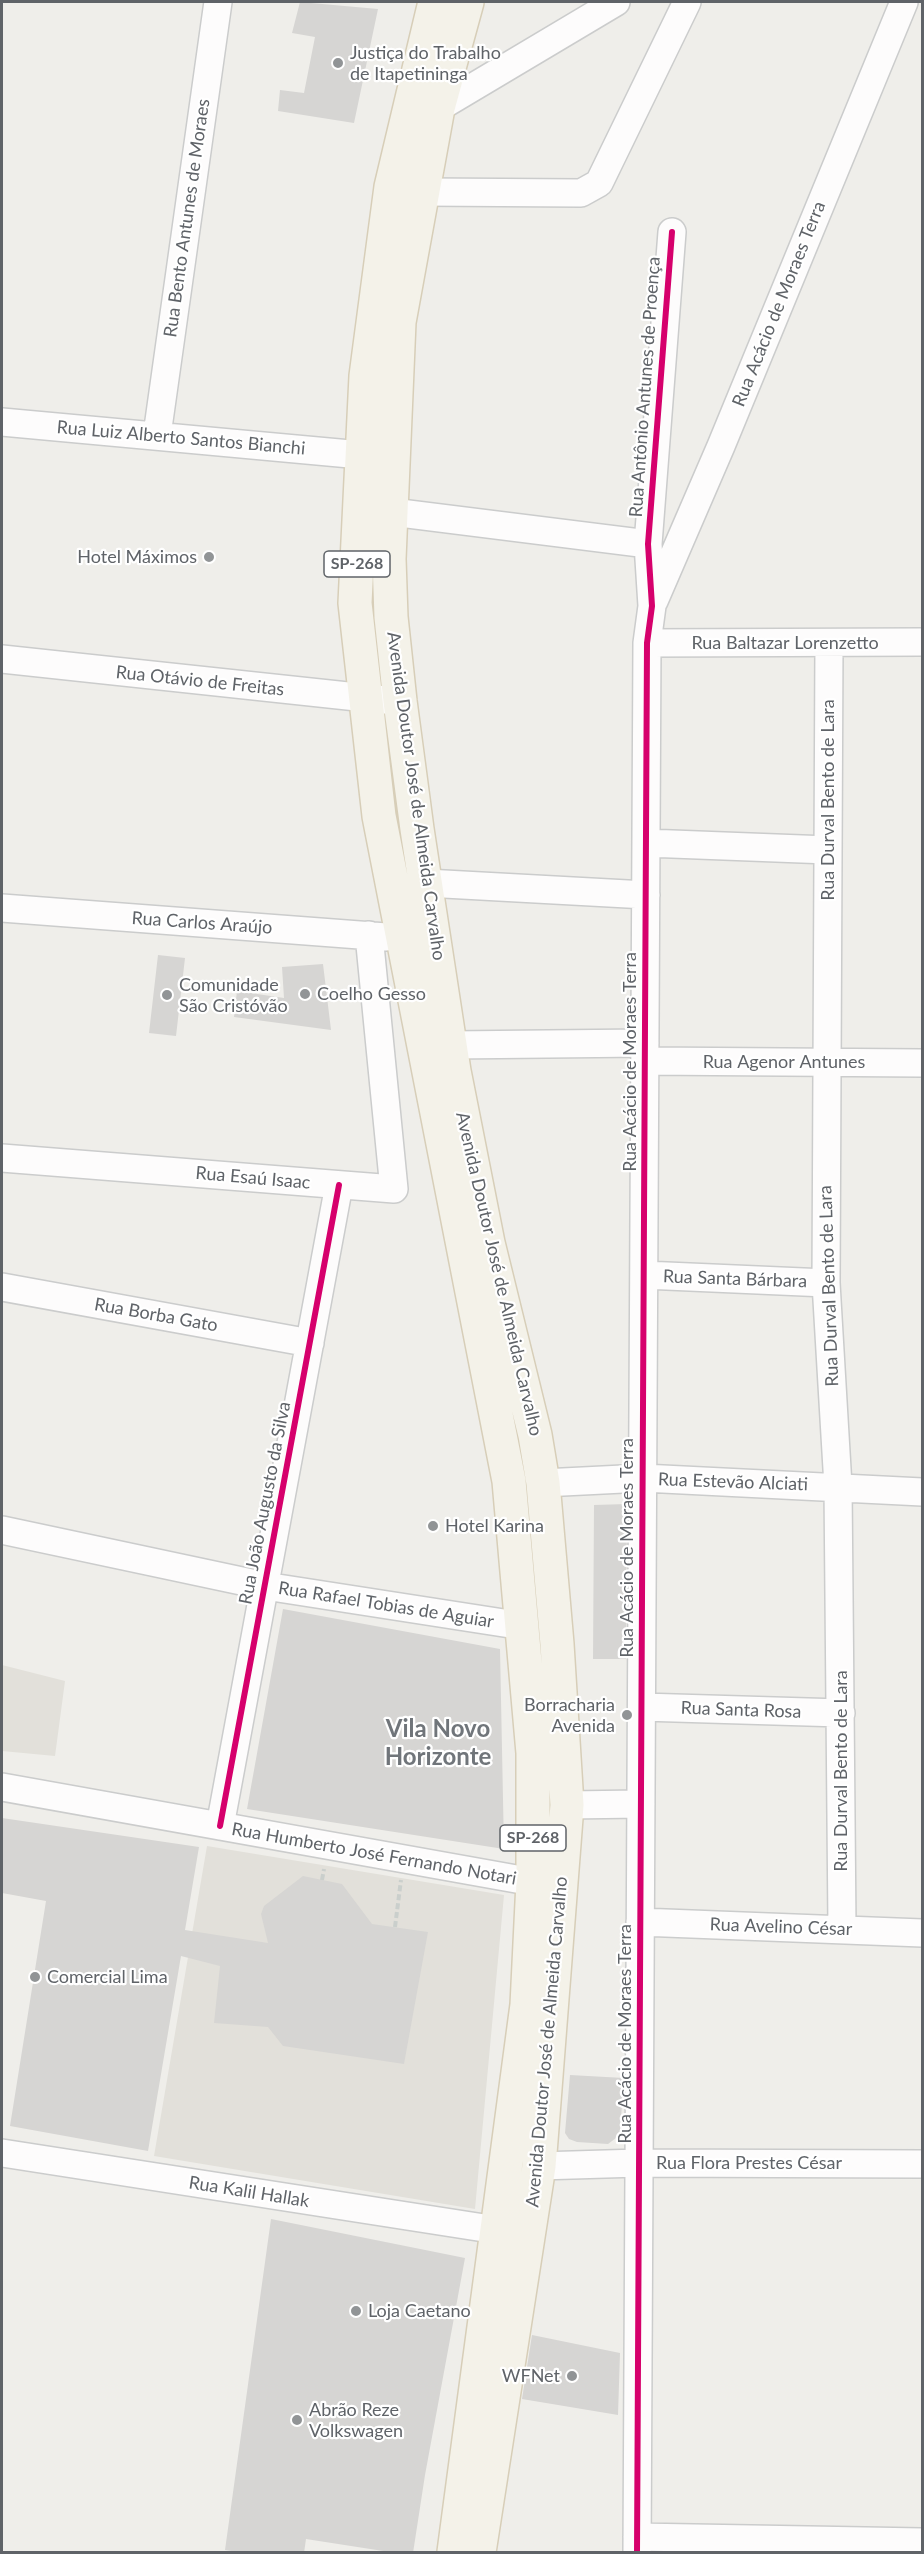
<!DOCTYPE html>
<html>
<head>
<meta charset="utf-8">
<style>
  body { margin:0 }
  #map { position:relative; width:924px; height:2554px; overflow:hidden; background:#efeeea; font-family:Lato,sans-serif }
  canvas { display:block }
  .frame { position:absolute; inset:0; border:3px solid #5f6368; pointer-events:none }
</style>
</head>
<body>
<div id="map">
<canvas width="924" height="2554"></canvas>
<div class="frame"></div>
</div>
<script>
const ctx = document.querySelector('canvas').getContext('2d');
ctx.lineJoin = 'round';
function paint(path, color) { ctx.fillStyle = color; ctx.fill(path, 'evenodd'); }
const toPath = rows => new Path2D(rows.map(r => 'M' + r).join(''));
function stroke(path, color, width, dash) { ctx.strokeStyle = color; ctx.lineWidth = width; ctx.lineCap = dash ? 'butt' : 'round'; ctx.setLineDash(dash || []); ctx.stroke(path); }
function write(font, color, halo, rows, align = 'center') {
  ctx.font = font + ' Lato,sans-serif'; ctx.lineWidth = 4.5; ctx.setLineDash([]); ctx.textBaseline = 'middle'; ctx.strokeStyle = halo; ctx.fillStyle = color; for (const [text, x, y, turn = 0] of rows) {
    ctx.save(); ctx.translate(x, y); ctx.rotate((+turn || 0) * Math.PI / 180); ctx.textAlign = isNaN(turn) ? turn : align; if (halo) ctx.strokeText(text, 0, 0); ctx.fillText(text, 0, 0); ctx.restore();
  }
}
const education = toPath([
  [2,1665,65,1681,55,1756,2,1751],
  [207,1846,504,1895,475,2209,154,2156]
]);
const building = toPath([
  [300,2,378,9,354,123,278,111,280,90,304,93,315,37,292,33],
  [158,955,185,958,176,1036,149,1033],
  [323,964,331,1030,234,1017,237,991,284,998,282,967],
  [627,1504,626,1659,593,1659,594,1505],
  [283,1609,500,1649,504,1849,247,1809],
  [2,1818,199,1847,185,1930,268,1943,261,1914,264,1906,303,1876,342,1884,372,1924,428,1932,404,2064,283,2046,268,2027,214,2023,220,1966,181,1956,148,2151,10,2126,46,1901,2,1893],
  [570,2075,624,2078,620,2131,616,2138,608,2144,577,2142,569,2139,565,2133],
  [271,2219,465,2258,425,2475,413,2553,396,2553,306,2539,304,2553,244,2553,225,2550],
  [532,2335,620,2353,618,2415,522,2399]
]);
const path = toPath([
  [322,1880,324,1869],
  [395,1927,401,1880]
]);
const minor = toPath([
  [438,108,616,2],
  [422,192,581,193,599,183,687,2],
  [2,422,361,455],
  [157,435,218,2],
  [392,512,648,544],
  [654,601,721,446,904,2],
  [647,643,922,642],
  [829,643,826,1283,838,1486,842,1928],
  [2,659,385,700],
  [646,843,828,850],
  [426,883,646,895],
  [2,908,386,937],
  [450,1045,645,1043],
  [645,1061,922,1063],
  [2,1158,394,1189,369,935],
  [644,1275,826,1283],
  [2,1287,310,1343],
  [543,1483,643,1478,922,1492],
  [2,1530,265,1586,523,1626],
  [642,1707,841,1713],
  [2,1787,533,1882],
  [567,1805,641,1804],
  [220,1826,339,1185],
  [640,1922,922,1933],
  [2,2153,497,2230],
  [539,2166,639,2163,922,2164],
  [637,2537,922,2542],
  [637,2552,647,643,652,606,648,544,672,232]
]);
const major = toPath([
  [435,2,391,187,366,376,355,603,379,816,509,1481,533,1753,533,1882,527,2005,454,2552],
  [467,2,438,108,399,322,389,559,391,617,400,701,417,829,454,1071,488,1243,535,1435,543,1483,557,1644,567,1805,539,2166,479,2552]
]);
const cycleway = toPath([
  [220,1826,339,1185],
  [637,2552,647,643,652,606,648,544,672,232]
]);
const markers = [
  [338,63,6,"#919496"],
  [209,557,6,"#919496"],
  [305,994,6,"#919496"],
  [167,995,6,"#919496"],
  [433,1526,6,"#919496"],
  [627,1715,6,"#919496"],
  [35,1977,6,"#919496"],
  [356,2311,6,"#919496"],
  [572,2376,6,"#919496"],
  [297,2420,6,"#919496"]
];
const shields = [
  [357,564,66],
  [533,1838,66]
];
const shieldNames = [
  ["SP-268",357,564],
  ["SP-268",533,1838]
];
const poiNames = [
  ["Justiça do Trabalho",350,53],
  ["de Itapetininga",350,74],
  ["Hotel Máximos",197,557,"right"],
  ["Comunidade",179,985],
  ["São Cristóvão",179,1006],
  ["Coelho Gesso",317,994],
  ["Hotel Karina",445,1526],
  ["Borracharia",615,1705,"right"],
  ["Avenida",615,1726,"right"],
  ["Comercial Lima",47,1977],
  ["Loja Caetano",368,2311],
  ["WFNet",560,2376,"right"],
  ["Abrão Reze",309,2410],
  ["Volkswagen",309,2431]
];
const streetNames = [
  ["Rua Bento Antunes de Moraes",187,218,-82],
  ["Rua Acácio de Moraes Terra",779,304,-68],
  ["Rua Antônio Antunes de Proença",645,387,-86],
  ["Rua Luiz Alberto Santos Bianchi",181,438,5],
  ["Rua Baltazar Lorenzetto",785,643],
  ["Rua Otávio de Freitas",200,681,6],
  ["Avenida Doutor José de Almeida Carvalho",416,796,82],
  ["Rua Durval Bento de Lara",828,800,-90],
  ["Rua Carlos Araújo",202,923,4],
  ["Rua Acácio de Moraes Terra",630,1062,-90],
  ["Rua Agenor Antunes",784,1062],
  ["Rua Esaú Isaac",253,1178,5],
  ["Avenida Doutor José de Almeida Carvalho",499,1274,77],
  ["Rua Santa Bárbara",735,1279,2],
  ["Rua Durval Bento de Lara",829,1286,-92],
  ["Rua Borba Gato",156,1315,10],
  ["Rua Estevão Alciati",733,1482,2],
  ["Rua João Augusto da Silva",265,1503,-79],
  ["Rua Acácio de Moraes Terra",627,1548,-90],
  ["Rua Rafael Tobias de Aguiar",386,1605,9],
  ["Rua Santa Rosa",741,1710,2],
  ["Rua Durval Bento de Lara",841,1771,-90],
  ["Rua Humberto José Fernando Notari",374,1854,10],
  ["Rua Avelino César",781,1927,2],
  ["Rua Acácio de Moraes Terra",625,2034,-90],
  ["Avenida Doutor José de Almeida Carvalho",547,2042,-85],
  ["Rua Flora Prestes César",749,2163],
  ["Rua Kalil Hallak",249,2192,9]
];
const districtNames = [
  ["Vila Novo",438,1729],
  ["Horizonte",438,1757]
];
paint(education, '#e2e0da');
paint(building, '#d6d5d3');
stroke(minor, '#cbcccc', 30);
stroke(major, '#d7ceb8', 36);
stroke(path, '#cacfcc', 4, [6, 3]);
stroke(minor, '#fdfcfc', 27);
stroke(major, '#f4f2e9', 33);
stroke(cycleway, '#d6006c', 6);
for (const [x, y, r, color] of markers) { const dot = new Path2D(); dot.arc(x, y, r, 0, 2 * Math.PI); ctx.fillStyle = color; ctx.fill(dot); stroke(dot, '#fff', 2); }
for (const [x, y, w] of shields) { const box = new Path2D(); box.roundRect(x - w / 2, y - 13, w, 26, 4.5); ctx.fillStyle = '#fff'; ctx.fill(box); stroke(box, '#5f6368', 1.5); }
write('bold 16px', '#5f6368', null, shieldNames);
write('18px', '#5f6368', '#fff', poiNames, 'left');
write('18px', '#5f6368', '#fff', streetNames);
write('bold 24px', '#70757a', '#fff', districtNames);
</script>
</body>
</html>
